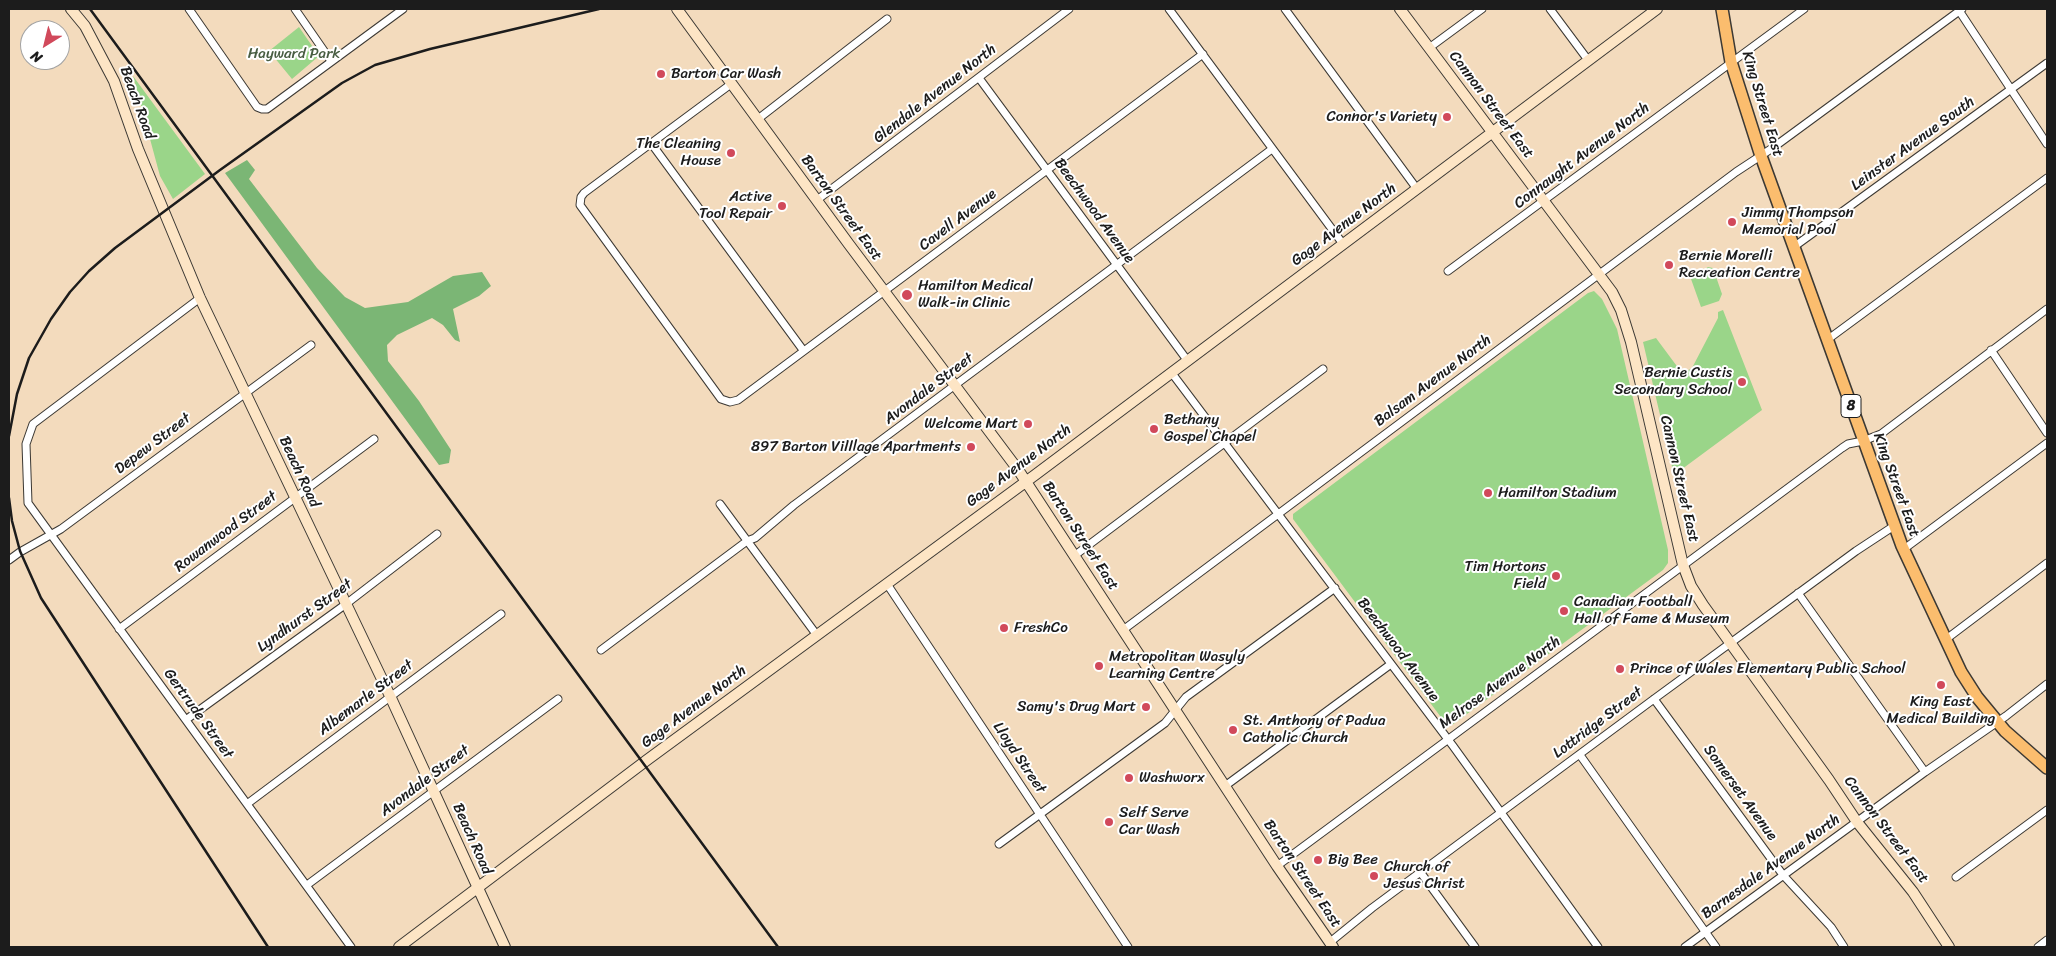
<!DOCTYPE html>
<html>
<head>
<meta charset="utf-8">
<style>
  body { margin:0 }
  #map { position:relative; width:2056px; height:956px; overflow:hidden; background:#f3dbbd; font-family:Sriracha,sans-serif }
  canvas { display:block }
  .frame { position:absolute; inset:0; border:10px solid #1c1c1c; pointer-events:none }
  .north { position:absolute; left:20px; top:20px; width:50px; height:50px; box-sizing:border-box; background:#fff; border:1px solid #a4a4a4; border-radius:50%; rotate:216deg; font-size:14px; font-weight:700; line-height:20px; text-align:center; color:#1c1c1c }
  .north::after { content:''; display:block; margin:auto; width:18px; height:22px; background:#d1495b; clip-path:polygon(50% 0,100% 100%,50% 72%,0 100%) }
</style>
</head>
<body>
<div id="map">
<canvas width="2056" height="956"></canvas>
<div class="frame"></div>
<div class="north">N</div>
</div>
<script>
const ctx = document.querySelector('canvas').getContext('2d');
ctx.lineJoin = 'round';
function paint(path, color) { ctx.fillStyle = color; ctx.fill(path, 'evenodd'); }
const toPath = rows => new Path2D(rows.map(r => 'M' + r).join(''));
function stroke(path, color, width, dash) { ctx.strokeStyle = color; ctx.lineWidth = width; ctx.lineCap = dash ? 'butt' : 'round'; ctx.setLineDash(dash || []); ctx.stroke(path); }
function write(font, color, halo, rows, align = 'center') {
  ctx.font = font + ' Sriracha,sans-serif'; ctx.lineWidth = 4; ctx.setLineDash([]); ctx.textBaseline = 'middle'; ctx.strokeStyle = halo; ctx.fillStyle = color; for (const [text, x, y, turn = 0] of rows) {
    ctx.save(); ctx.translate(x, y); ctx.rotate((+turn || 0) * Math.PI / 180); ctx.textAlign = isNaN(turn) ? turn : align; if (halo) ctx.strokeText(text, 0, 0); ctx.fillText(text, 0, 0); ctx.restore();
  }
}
const green = toPath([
  [299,27,319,56,292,79,269,51],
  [133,76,205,174,173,199,160,176],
  [1708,267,1713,268,1722,294,1719,301,1701,307,1691,279],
  [1594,291,1602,299,1617,329,1668,550,1668,563,1663,570,1452,725,1446,724,1293,519,1293,514,1588,293],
  [1723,310,1762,410,1674,475,1643,342,1656,338,1679,369,1687,371,1692,368,1718,318,1718,312]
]);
const forest = toPath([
  [247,160,255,170,249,179,317,268,345,297,365,308,408,302,453,276,482,272,491,286,479,296,453,309,460,342,455,340,443,325,432,318,397,335,387,345,388,361,419,401,451,450,449,463,439,465,225,173]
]);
const street = toPath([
  [189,9,257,107,262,109,267,109,403,9],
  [295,9,331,61],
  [1169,9,1343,244],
  [1285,9,1417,189],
  [1550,9,1588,60],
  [1958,9,2047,144],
  [1429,48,1482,9],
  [979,78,1187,360],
  [731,84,584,193,581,197,580,205,721,399,730,402,738,400,1203,54],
  [758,119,887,19],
  [651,143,803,350],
  [817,200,1069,9],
  [1795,246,2047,63],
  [1448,271,1804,9],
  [200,298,33,424,26,444,28,503,351,947],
  [1827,340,2047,178],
  [1991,350,2047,433],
  [1171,372,1453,746,1598,947],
  [720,504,816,634],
  [1904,549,2047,443],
  [1074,556,1323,369],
  [9,560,20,552,61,529,311,345],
  [887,584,1128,947],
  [1798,593,1925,772],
  [119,629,374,439],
  [1123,630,1736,172,1774,147,1962,9],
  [1945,640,2047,563],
  [601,650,747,541,755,538,794,505,1272,149],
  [1654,699,1783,875,1831,927,1844,947],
  [187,719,346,604,437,534],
  [1580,755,1716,947],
  [1225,786,1391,664],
  [247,804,501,614],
  [999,844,1165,723,1186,697,1335,588],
  [1277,866,1842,448,1848,444,1863,441,1881,434,2047,309],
  [1421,873,1475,947],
  [1956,877,2047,810],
  [307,885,558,699],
  [1329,943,1372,908,1654,699,1856,551,1894,526],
  [1685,947,1925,772,2006,716,2047,684],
  [2038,947,2047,940]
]);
const secondary = toPath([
  [71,9,85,26,114,81,138,149,200,298,391,698,505,947],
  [677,9,848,243,1019,471,1277,866,1333,947],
  [1400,9,1612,292,1621,310,1631,342,1683,565,1691,586,1703,605,1829,780,1857,822,1913,892,1949,947],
  [399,947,647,760,1035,475,1657,9]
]);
const primary = toPath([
  [1722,9,1731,62,1761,156,1902,546,1961,672,1977,697,2005,731,2047,768]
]);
const rail = toPath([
  [90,9,778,947],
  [9,436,17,394,29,358,51,319,70,292,89,271,115,248,220,170,342,83,375,65,430,49,599,9],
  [9,498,12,521,20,551,41,598,268,947]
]);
const markers = [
  [661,74,5,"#d1495b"],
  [1447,117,5,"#d1495b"],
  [731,153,5,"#d1495b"],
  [782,206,5,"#d1495b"],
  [1732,222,5,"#d1495b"],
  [1669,265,5,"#d1495b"],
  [907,295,6,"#d1495b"],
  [1742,382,5,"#d1495b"],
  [1028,424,5,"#d1495b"],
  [1154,429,5,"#d1495b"],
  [971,447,5,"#d1495b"],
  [1488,493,5,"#d1495b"],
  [1556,576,5,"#d1495b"],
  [1564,611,5,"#d1495b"],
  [1004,628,5,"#d1495b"],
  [1099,666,5,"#d1495b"],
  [1620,669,5,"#d1495b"],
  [1941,685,5,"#d1495b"],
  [1146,707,5,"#d1495b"],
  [1233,730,5,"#d1495b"],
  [1129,778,5,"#d1495b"],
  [1109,822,5,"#d1495b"],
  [1318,860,5,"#d1495b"],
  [1374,876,5,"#d1495b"]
];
const shields = [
  [1851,406,20]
];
const shieldNames = [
  ["8",1851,406]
];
const parkNames = [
  ["Hayward Park",294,54]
];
const poiNames = [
  ["Barton Car Wash",671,74],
  ["Connor's Variety",1437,117,"right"],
  ["The Cleaning",721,144,"right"],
  ["House",721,161,"right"],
  ["Active",772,197,"right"],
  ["Tool Repair",772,214,"right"],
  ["Jimmy Thompson",1742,213],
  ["Memorial Pool",1742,230],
  ["Bernie Morelli",1679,256],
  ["Recreation Centre",1679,273],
  ["Hamilton Medical",918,286],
  ["Walk-in Clinic",918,303],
  ["Bernie Custis",1732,373,"right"],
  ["Secondary School",1732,390,"right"],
  ["Bethany",1164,420],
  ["Gospel Chapel",1164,437],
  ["Welcome Mart",1018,424,"right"],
  ["897 Barton Villlage Apartments",961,447,"right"],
  ["Hamilton Stadium",1498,493],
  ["Tim Hortons",1546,567,"right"],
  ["Field",1546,584,"right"],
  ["Canadian Football",1574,602],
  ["Hall of Fame & Museum",1574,619],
  ["FreshCo",1014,628],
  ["Metropolitan Wasyly",1109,657],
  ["Learning Centre",1109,674],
  ["Prince of Wales Elementary Public School",1630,669],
  ["King East",1941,702,"center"],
  ["Medical Building",1941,719,"center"],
  ["Samy's Drug Mart",1136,707,"right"],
  ["St. Anthony of Padua",1243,721],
  ["Catholic Church",1243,738],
  ["Washworx",1139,778],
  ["Self Serve",1119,813],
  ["Car Wash",1119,830],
  ["Big Bee",1328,860],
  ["Church of",1384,867],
  ["Jesus Christ",1384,884]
];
const streetNames = [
  ["Glendale Avenue North",935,94,-38],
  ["Beach Road",137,103,70],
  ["King Street East",1762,104,73],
  ["Cannon Street East",1491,105,53],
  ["Leinster Avenue South",1913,144,-36],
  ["Connaught Avenue North",1582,156,-37],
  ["Barton Street East",841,208,54],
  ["Beechwood Avenue",1094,211,54],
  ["Cavell Avenue",958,220,-37],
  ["Gage Avenue North",1344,225,-37],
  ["Balsam Avenue North",1433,381,-37],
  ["Avondale Street",929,389,-37],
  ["Depew Street",153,444,-37],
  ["Gage Avenue North",1019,466,-37],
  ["Beach Road",299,472,65],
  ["Cannon Street East",1679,479,77],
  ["King Street East",1896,485,70],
  ["Rowanwood Street",226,532,-37],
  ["Barton Street East",1080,536,57],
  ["Lyndhurst Street",305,616,-36],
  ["Beechwood Avenue",1398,650,53],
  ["Melrose Avenue North",1500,683,-36],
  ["Albemarle Street",366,698,-37],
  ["Gage Avenue North",694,707,-37],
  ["Gertrude Street",198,714,54],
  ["Lottridge Street",1598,723,-37],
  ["Lloyd Street",1019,758,56],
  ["Avondale Street",425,781,-37],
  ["Somerset Avenue",1740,793,54],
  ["Cannon Street East",1886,830,53],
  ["Beach Road",472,839,66],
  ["Barnesdale Avenue North",1771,867,-36],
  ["Barton Street East",1302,874,56]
];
paint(green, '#9ad589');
paint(forest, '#7bb675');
stroke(street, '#3c3934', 9);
stroke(secondary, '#3c3934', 12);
stroke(primary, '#3c3934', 14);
stroke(street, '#fff', 7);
stroke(secondary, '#fde5c5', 10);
stroke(primary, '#fbbd6e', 11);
stroke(rail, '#1c1c1c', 2.5);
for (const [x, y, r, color] of markers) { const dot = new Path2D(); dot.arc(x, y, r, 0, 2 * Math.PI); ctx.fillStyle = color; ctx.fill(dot); stroke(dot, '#fff', 2); }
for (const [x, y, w] of shields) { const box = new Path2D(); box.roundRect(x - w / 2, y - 11.5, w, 23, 4); ctx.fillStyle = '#fff'; ctx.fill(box); stroke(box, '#1c1c1c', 1); }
write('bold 14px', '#1c1c1c', null, shieldNames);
write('15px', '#485d42', '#fff', parkNames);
write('15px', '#1c1c1c', '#fff', poiNames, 'left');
write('15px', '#1c1c1c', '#fff', streetNames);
</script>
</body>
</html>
